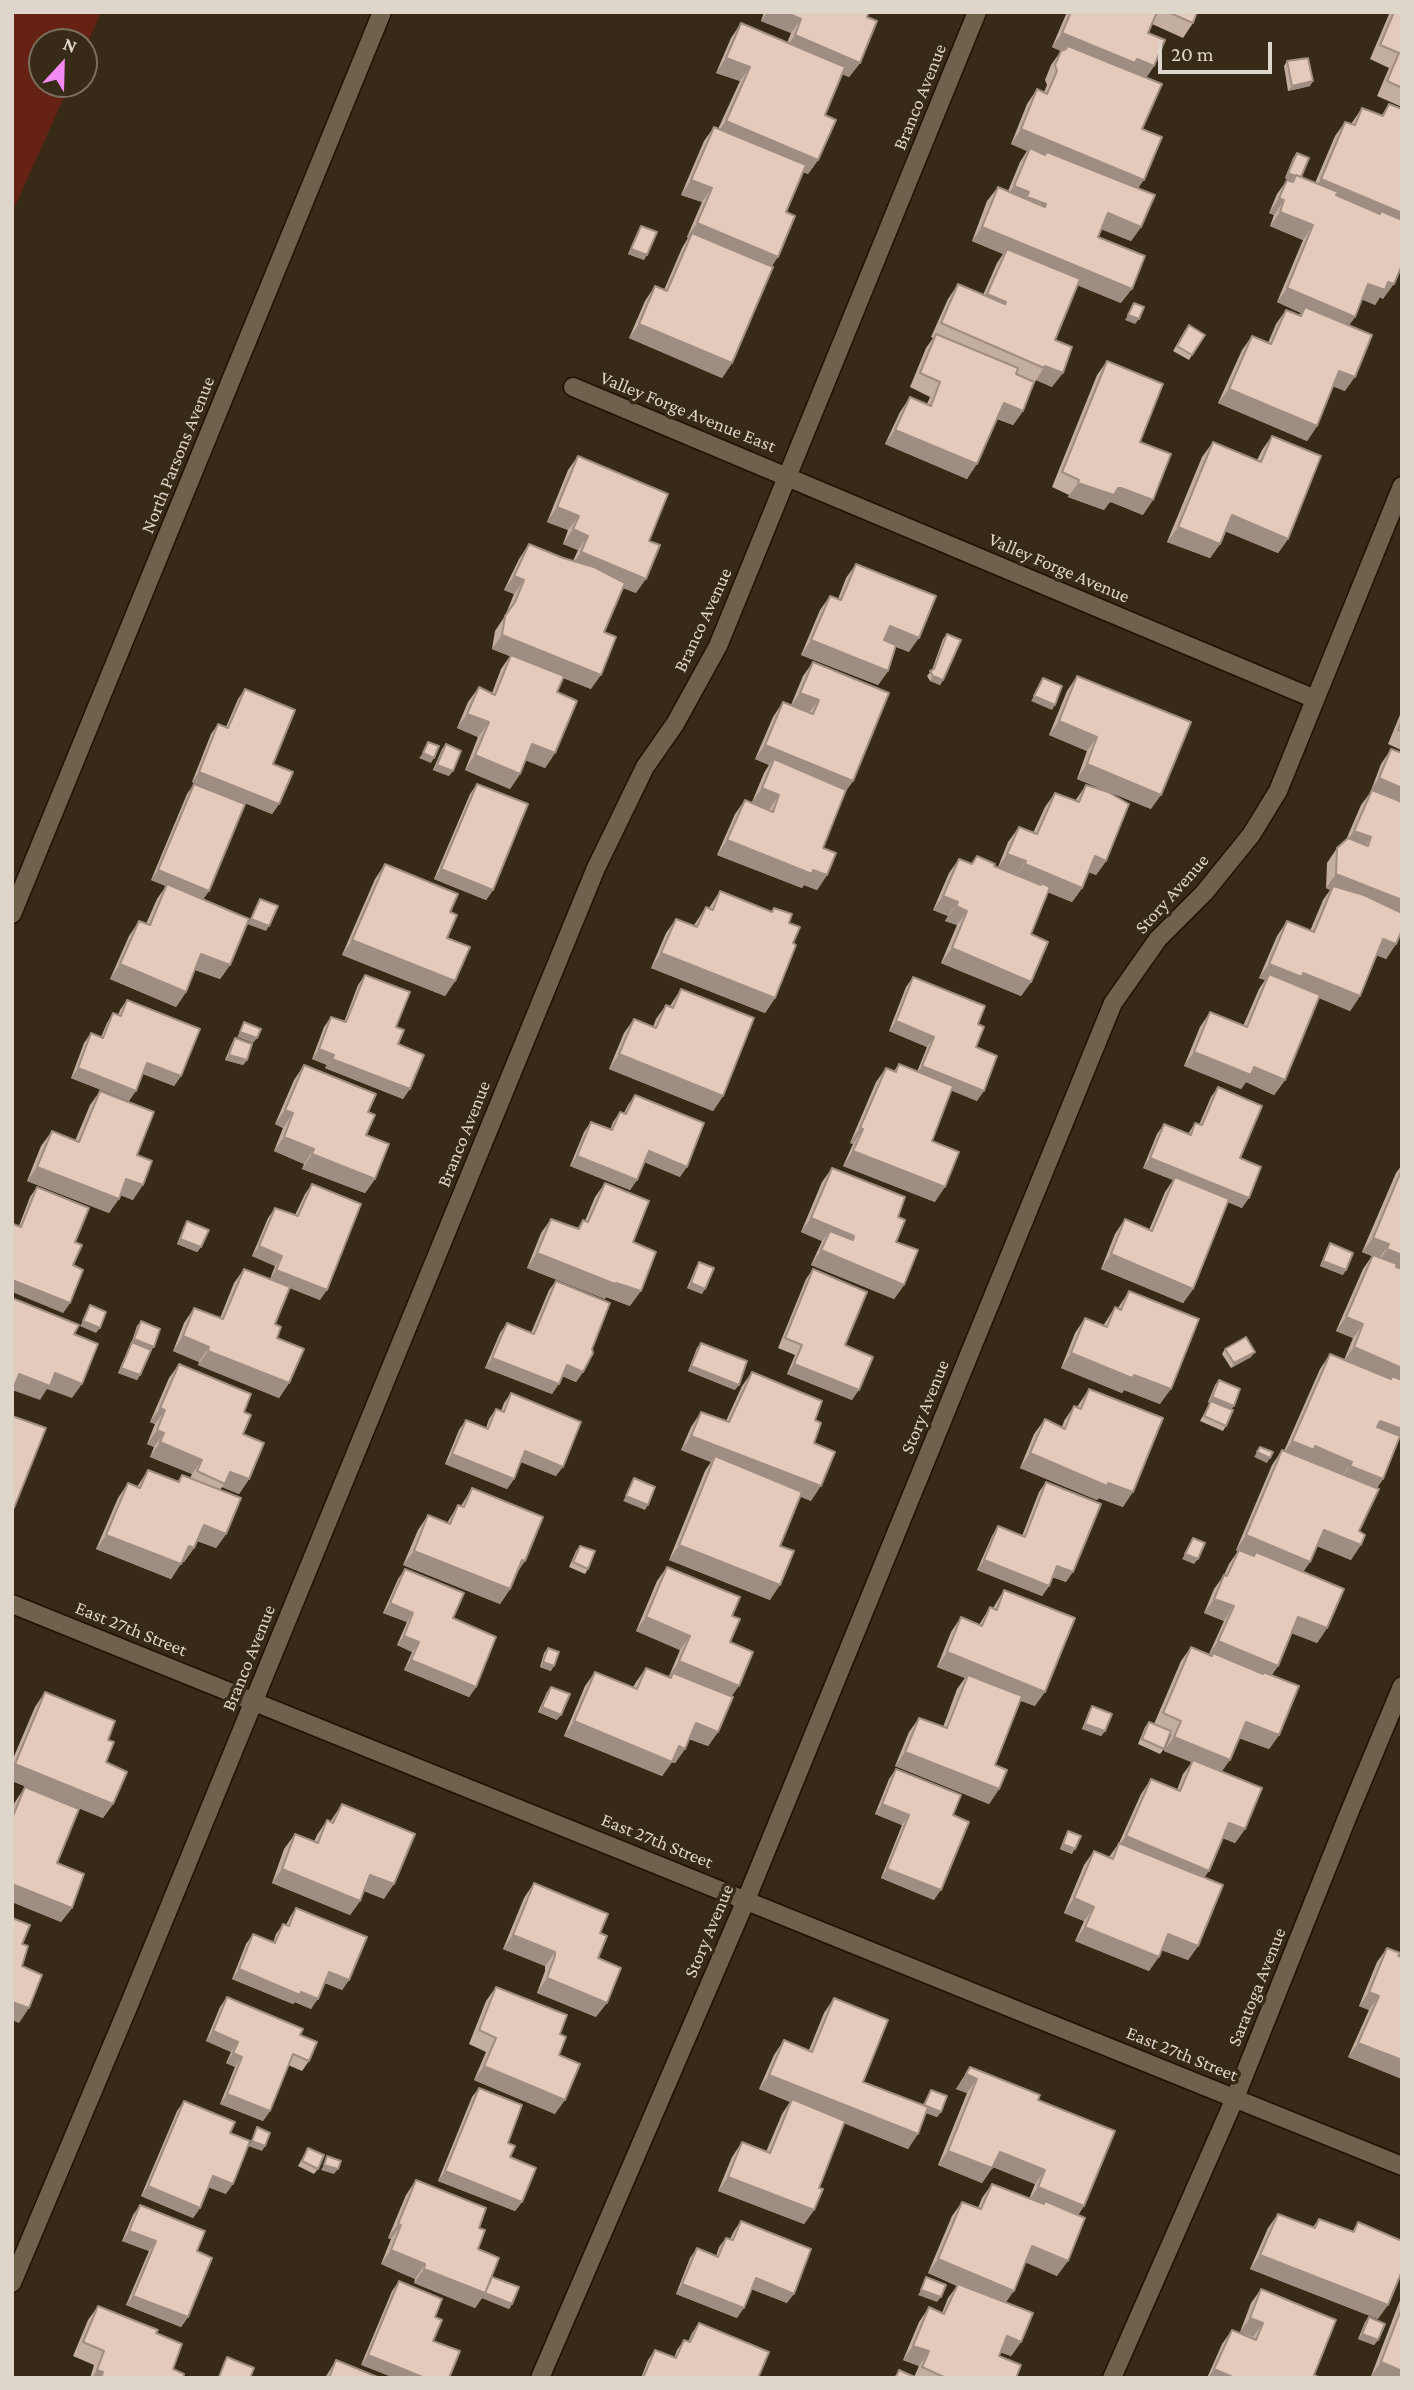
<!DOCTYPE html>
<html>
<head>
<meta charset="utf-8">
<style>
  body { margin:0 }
  #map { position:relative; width:1414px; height:2390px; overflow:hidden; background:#372a16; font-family:"Crimson Pro",serif }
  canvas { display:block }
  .frame { position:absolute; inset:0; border:14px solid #ded6ca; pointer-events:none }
  .north { position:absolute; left:28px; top:28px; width:70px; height:70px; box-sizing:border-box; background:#372a16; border:2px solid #7a6f5e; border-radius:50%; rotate:22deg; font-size:19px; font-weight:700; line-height:28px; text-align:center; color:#ded6ca }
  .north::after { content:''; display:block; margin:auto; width:24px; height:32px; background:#f28af3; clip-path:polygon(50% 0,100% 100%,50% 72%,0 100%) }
  .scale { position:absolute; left:1158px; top:42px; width:114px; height:32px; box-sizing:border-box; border:4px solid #ded6ca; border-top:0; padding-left:9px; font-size:21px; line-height:24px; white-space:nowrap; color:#ded6ca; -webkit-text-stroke:5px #372a16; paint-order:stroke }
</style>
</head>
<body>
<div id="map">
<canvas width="1414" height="2390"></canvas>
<div class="frame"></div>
<div class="north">N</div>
<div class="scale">20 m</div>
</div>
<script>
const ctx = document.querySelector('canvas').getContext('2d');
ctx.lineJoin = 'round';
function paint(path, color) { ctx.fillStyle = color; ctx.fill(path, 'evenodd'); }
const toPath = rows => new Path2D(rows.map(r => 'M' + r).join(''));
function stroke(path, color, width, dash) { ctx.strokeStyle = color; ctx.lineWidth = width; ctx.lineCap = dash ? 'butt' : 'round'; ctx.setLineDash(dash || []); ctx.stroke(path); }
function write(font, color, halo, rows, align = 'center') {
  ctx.font = font + ' "Crimson Pro",serif'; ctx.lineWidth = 7; ctx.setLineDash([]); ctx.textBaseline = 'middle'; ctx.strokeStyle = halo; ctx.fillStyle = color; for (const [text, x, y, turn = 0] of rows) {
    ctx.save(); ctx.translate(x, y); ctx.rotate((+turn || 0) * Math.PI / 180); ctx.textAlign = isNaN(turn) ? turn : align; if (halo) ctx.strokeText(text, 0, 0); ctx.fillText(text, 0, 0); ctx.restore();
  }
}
const green = toPath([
  [12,12,101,12,84,52,84,42,42,42,42,84,70,84,12,213]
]);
const street = toPath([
  [573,387,1315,699],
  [12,914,382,12],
  [12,1604,1402,2166],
  [12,2283,129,2005,596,868,645,767,675,724,718,646,977,12],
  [540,2378,746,1900,1113,1003,1158,939,1204,893,1251,835,1278,791,1402,486],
  [1112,2378,1235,2098,1349,1813,1402,1686]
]);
const wall = toPath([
  [764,12,869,12,867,17,860,63,849,77,842,74,825,115,818,160,808,174,803,172,786,212,772,266,732,363,722,378,629,338,645,301,655,286,664,290,682,248,688,238,687,237,702,202,681,195,704,141,714,127,718,129,740,81,716,73,731,38,741,23,787,43,791,33,761,21],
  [1067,12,1197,12,1193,23,1183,38,1152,24,1148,33,1154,66,1146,78,1138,189,1141,227,1131,241,1101,229,1098,237,1121,303,1077,285,1055,340,1052,387,1036,380,1023,411,1013,425,997,419,967,479,885,444,900,412,910,397,927,404,930,397,910,387,926,348,933,338,931,337,948,299,958,284,983,295,997,263,1003,254,972,241,987,201,998,187,1008,191,1020,162,1027,151,1011,144,1027,104,1037,89,1044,92,1047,85,1045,80,1051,65,1061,51,1052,47],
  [1390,12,1402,12,1402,107,1377,96,1389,68,1370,59],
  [1287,61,1310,86,1288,91,1284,66],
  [1389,104,1402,214,1399,218,1383,299,1380,297,1375,305,1362,299,1355,317,1349,325,1345,391,1333,386,1317,426,1307,441,1218,403,1242,350,1252,336,1268,343,1276,324,1286,310,1299,315,1301,313,1277,302,1303,240,1270,226,1274,215,1269,213,1277,194,1287,180,1291,181,1285,178,1293,158,1297,153,1301,177,1315,183,1335,136,1345,122,1351,124,1362,108,1382,115],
  [641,226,644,260,628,254,638,231],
  [1185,330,1205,335,1189,360,1173,351],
  [1107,361,1140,442,1143,515,1111,502,1109,503,1104,510,1068,497,1069,495,1052,487,1097,375],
  [1272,436,1288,539,1278,553,1225,531,1220,544,1210,558,1167,542,1202,457,1213,442,1257,460,1262,450],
  [578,456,649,541,636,593,623,588,604,632,591,689,563,678,557,692,555,753,545,768,526,760,520,774,510,789,465,770,478,737,457,728,468,702,479,687,492,693,501,669,510,656,492,649,495,631,505,616,514,594,504,590,519,559,529,544,573,561,578,550,563,544,568,530,547,522,568,470],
  [856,564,909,652,896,647,888,671,878,685,801,655,820,610,830,596,838,599,846,578],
  [947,634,943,680,940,685,930,681,927,676,932,670,943,639],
  [813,662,853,781,845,792,823,848,827,875,817,890,804,885,802,888,717,855,735,814,745,800,769,810,752,802,764,773,769,765,755,759,773,717,783,702,791,705,803,676],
  [1077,676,1151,809,1077,779,1087,751,1049,735,1067,691],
  [245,689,273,764,279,804,272,814,192,782,211,734,218,724,226,727,238,699],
  [1402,710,1402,930,1396,944,1386,959,1376,955,1360,996,1350,1011,1319,998,1285,1080,1274,1095,1246,1082,1241,1089,1184,1066,1200,1027,1210,1012,1243,1026,1259,989,1265,980,1259,978,1277,936,1287,921,1310,931,1323,900,1330,890,1326,888,1327,863,1337,848,1346,840,1361,805,1370,793,1381,764,1391,749,1399,753,1401,750,1388,744],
  [446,744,449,776,433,770,442,749],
  [194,784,209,891,203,899,230,965,220,979,195,970,186,992,176,1007,110,979,129,936,139,921,146,924,157,899,166,886,151,880,187,794],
  [477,784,493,890,486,900,434,879,470,794],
  [1086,785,1106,861,1096,875,1089,872,1082,888,1072,902,1048,892,1031,934,1031,982,1021,996,941,963,957,925,945,921,948,916,933,910,949,873,959,859,971,864,977,856,998,867,1008,842,1019,827,1033,833,1045,807,1055,793,1075,801],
  [385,864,450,912,447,938,455,981,445,996,342,955,375,879],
  [720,891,771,912,774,908,789,923,793,943,775,998,765,1013,651,968,666,933,676,919,694,925,706,907,709,908],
  [365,975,396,1027,403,1099,325,1068,327,1065,312,1059,324,1027,331,1017,344,1022,358,985],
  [913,977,978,1024,976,1047,977,1101,951,1090,932,1141,935,1202,843,1166,853,1144,850,1143,876,1082,886,1068,894,1071,899,1064,917,1072,927,1047,889,1031,906,987],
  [681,989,723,1096,713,1111,609,1069,624,1033,634,1019,653,1027,656,1019,666,1005,670,1006],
  [127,1000,181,1076,174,1086,143,1074,129,1101,71,1078,84,1043,91,1033,101,1037,107,1023,113,1013,118,1015,120,1010],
  [235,1038,247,1060,243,1065,225,1060,232,1043],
  [304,1065,368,1112,366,1135,375,1179,365,1193,302,1169,304,1164,274,1151,283,1128,275,1124,294,1080],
  [1218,1087,1240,1158,1242,1208,1228,1202,1193,1289,1183,1303,1101,1269,1115,1234,1125,1219,1149,1230,1165,1192,1173,1180,1143,1168,1157,1134,1164,1124,1188,1134,1195,1123,1199,1125,1211,1097],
  [100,1091,137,1155,133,1200,120,1195,109,1213,27,1181,41,1146,52,1131,75,1141,90,1105],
  [635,1095,680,1177,644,1162,637,1180,630,1190,570,1166,584,1132,591,1122,610,1130,613,1122,620,1112,624,1113,628,1105],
  [1402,1165,1402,1432,1399,1435,1383,1479,1377,1488,1359,1531,1351,1560,1317,1546,1310,1562,1303,1572,1327,1628,1317,1643,1292,1633,1278,1666,1271,1676,1279,1735,1269,1749,1239,1738,1230,1760,1221,1771,1245,1829,1235,1843,1223,1838,1204,1877,1198,1946,1188,1960,1162,1950,1149,1971,1075,1941,1084,1921,1064,1913,1084,1865,1094,1851,1109,1857,1119,1843,1141,1794,1151,1779,1177,1790,1183,1774,1192,1762,1164,1751,1171,1735,1170,1735,1164,1749,1160,1754,1138,1744,1145,1727,1149,1722,1154,1724,1181,1661,1191,1647,1209,1654,1224,1621,1204,1613,1214,1589,1224,1575,1229,1564,1238,1551,1236,1550,1272,1465,1282,1450,1284,1451,1320,1369,1330,1354,1344,1360,1353,1338,1336,1331,1363,1269,1372,1256,1362,1252,1396,1173],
  [832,1168,898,1217,896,1242,904,1285,894,1299,811,1265,822,1241,801,1232,822,1182],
  [605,1183,633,1242,630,1306,606,1297,605,1299,527,1268,541,1233,551,1219,577,1229,583,1220,585,1221,595,1197],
  [312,1184,320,1300,290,1288,275,1324,277,1338,289,1383,279,1398,198,1365,199,1362,173,1351,184,1323,194,1308,220,1318,234,1283,244,1269,270,1279,275,1266,252,1256,268,1218,275,1208,295,1215,305,1194],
  [37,1187,75,1242,70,1303,63,1313,19,1226,30,1197],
  [187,1221,201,1247,197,1252,177,1244,184,1226],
  [1330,1243,1343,1275,1320,1266,1327,1248],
  [699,1262,702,1294,687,1288,696,1267],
  [813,1269,845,1345,852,1400,787,1374,795,1355,778,1348,806,1279],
  [556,1281,583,1372,576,1382,562,1376,552,1394,485,1368,500,1333,507,1323,531,1333,549,1290],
  [1129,1291,1160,1404,1124,1390,1122,1393,1061,1368,1075,1333,1085,1318,1103,1326,1115,1307,1118,1308],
  [141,1321,140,1375,137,1380,118,1373,131,1344,137,1326],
  [701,1343,735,1390,688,1371,697,1348],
  [1225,1349,1251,1357,1231,1368,1222,1354],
  [179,1364,244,1412,243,1434,249,1479,239,1494,222,1487,220,1490,226,1534,216,1548,197,1541,194,1548,184,1562,182,1561,171,1579,96,1549,118,1498,128,1483,137,1487,148,1470,177,1482,182,1475,190,1478,192,1474,150,1457,154,1447,147,1444,155,1424,150,1422,169,1378],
  [752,1372,815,1420,811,1501,800,1496,780,1546,770,1600,669,1560,705,1471,711,1462,681,1450,691,1427,701,1412,726,1421,742,1386],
  [1219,1380,1226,1426,1223,1431,1200,1421,1210,1403,1208,1402,1215,1385],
  [1089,1389,1123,1507,1099,1498,1097,1500,1020,1468,1034,1434,1045,1419,1062,1427,1064,1421,1074,1406,1077,1407],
  [511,1393,556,1476,521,1462,514,1479,507,1489,445,1464,459,1430,466,1420,486,1428,489,1419,496,1409,501,1411,504,1403],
  [1046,1482,1066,1582,1052,1577,1049,1586,1042,1596,977,1570,992,1536,998,1526,1022,1536,1039,1492],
  [472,1488,515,1576,510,1589,500,1604,403,1565,418,1530,428,1515,447,1523,458,1505,461,1506],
  [580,1546,588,1569,585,1574,569,1567,576,1551],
  [667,1567,732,1616,730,1642,732,1696,718,1732,708,1746,689,1739,685,1749,675,1763,672,1762,662,1776,564,1736,585,1686,595,1672,633,1687,636,1682,646,1668,670,1677,670,1676,669,1676,680,1650,636,1631,657,1581],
  [405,1569,453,1618,476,1687,469,1697,404,1670,412,1652,397,1645,407,1622,383,1613,398,1579],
  [1004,1590,1035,1706,1021,1701,995,1765,999,1789,989,1804,895,1766,909,1732,919,1718,943,1727,957,1689,965,1678,937,1667,951,1632,961,1617,979,1625,990,1607,993,1608],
  [548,1648,551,1671,540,1667,544,1653],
  [551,1687,557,1720,538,1712,547,1692],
  [45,1692,108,1740,106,1762,113,1804,103,1818,12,1781,12,1761,35,1707],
  [1092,1706,1105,1731,1101,1736,1082,1729,1089,1711],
  [896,1769,953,1815,934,1900,881,1878,902,1825,875,1814,889,1779],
  [25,1787,57,1863,72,1908,61,1922,12,1902,12,1808,15,1802],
  [342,1804,384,1899,364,1891,360,1901,350,1915,272,1883,284,1849,295,1834,314,1842,317,1835,327,1820,330,1822],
  [1068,1831,1072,1854,1060,1849,1065,1836],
  [534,1883,600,1933,598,1958,596,2017,537,1993,545,1971,545,1966,503,1949,524,1898],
  [296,1908,349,1980,342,1990,325,1983,311,2009,295,2002,293,2004,232,1979,246,1944,253,1934,273,1943,276,1934,283,1924,286,1925,290,1917],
  [1387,1948,1402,1957,1402,2079,1348,2057,1369,2010,1359,2006,1377,1962],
  [496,1987,560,2034,555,2114,474,2080,486,2052,469,2044,486,2001],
  [227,1997,300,2035,309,2061,302,2071,288,2065,270,2111,263,2121,220,2104,235,2067,226,2063,231,2052,206,2041,220,2007],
  [834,1998,863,2082,923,2105,931,2090,941,2112,937,2117,926,2113,908,2149,844,2123,819,2188,814,2210,804,2224,718,2191,732,2157,742,2142,766,2152,782,2114,790,2102,759,2089,774,2055,784,2040,809,2050,824,2013],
  [970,2067,1038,2100,1084,2206,1078,2215,1057,2276,1026,2262,1006,2302,1021,2342,1011,2356,1000,2352,999,2356,1016,2378,894,2378,899,2370,914,2377,919,2366,903,2360,919,2322,929,2307,942,2313,948,2298,957,2286,928,2273,952,2216,962,2202,978,2208,982,2198,992,2184,1029,2199,1035,2184,993,2167,982,2183,938,2165,967,2093,956,2089],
  [479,2088,508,2143,510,2157,522,2202,515,2211,438,2181,472,2097],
  [184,2101,230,2133,226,2194,208,2187,200,2208,193,2218,141,2196,177,2111],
  [308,2148,318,2169,314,2174,298,2166],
  [416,2180,479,2228,478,2249,492,2277,512,2304,509,2309,482,2298,475,2308,414,2283,415,2279,381,2264,391,2239,388,2238,406,2195],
  [140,2205,197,2251,188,2317,181,2327,126,2305,149,2251,122,2241,133,2215],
  [1278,2214,1313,2227,1319,2219,1352,2232,1358,2222,1378,2319,1250,2269,1268,2228],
  [741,2221,787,2303,751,2289,737,2318,676,2294,690,2258,697,2248,716,2256,719,2247,726,2238,730,2239,734,2231],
  [399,2281,442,2299,361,2365,392,2291],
  [1261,2289,1314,2375,1320,2378,1207,2378,1222,2344,1232,2330,1252,2338,1240,2332,1251,2303],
  [1402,2295,1402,2378,1371,2376],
  [98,2306,156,2333,173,2369,183,2378,90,2378,94,2365,73,2356,88,2320],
  [1369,2317,1378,2340,1374,2345,1358,2339,1365,2322],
  [699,2323,758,2378,641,2378,648,2360,655,2350,674,2358,677,2350,684,2340,688,2342,692,2333],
  [227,2357,250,2378,218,2378,224,2362],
  [336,2360,380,2378,325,2378]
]);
const shadedWall = toPath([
  [767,12,785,12,801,19,791,33,761,21],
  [1062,33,1137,59,1154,66,1144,81,1068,46,1063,52,1052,47],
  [795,35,860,63,849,77,784,50],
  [726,58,750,67,740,81,716,73],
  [1313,81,1310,86,1288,91,1292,86],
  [726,121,818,160,808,174,716,135],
  [1021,129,1144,180,1134,194,1047,152,1043,157,1030,148,1027,151,1011,144],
  [1288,173,1295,176,1291,181,1285,178],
  [1321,179,1402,213,1402,214,1392,228,1381,211,1375,220,1311,193],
  [691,180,712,188,702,202,681,195],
  [1014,186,1029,192,1019,206,1004,200],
  [1027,197,1046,204,1036,219,1017,212],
  [1279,198,1284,200,1274,215,1269,213],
  [1280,212,1313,225,1303,240,1270,226],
  [1108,213,1141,227,1131,241,1098,228],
  [697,223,778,257,768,272,692,233,688,238,687,237],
  [982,227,1132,289,1121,303,1004,255,1007,249,1003,254,972,241],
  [631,249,647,255,644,260,628,254],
  [1388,282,1394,284,1383,299,1380,297,1375,305,1358,298,1368,284],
  [1287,288,1355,317,1345,331,1305,307,1301,313,1277,302],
  [987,294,1006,302,996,316,977,309],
  [1128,315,1139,319,1135,324,1125,320],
  [639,324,732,363,722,378,629,338],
  [1045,366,1063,373,1052,387,1036,380],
  [1339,371,1355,377,1345,391,1329,385],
  [1229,389,1317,426,1307,441,1218,403],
  [1004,403,1023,411,1013,425,994,417],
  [895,430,977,464,967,479,885,444],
  [1078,483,1121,488,1153,500,1143,515,1111,502,1109,503,1104,510,1068,497],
  [557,507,579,516,568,530,547,522],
  [1232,515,1288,539,1278,553,1222,530],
  [1178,527,1220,544,1210,558,1167,542],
  [573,529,588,536,578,550,563,544],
  [581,552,646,579,636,593,571,566],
  [514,576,524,580,514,594,504,590],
  [890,626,919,638,909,652,880,640],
  [502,635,601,675,591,689,492,649],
  [811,640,888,671,878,685,801,655],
  [933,676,943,680,940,685,930,681],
  [800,693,819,700,808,714,790,707],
  [1034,696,1055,705,1052,710,1031,701],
  [467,714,489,722,478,737,457,728],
  [1059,721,1097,737,1087,751,1049,735],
  [532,744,555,753,545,768,522,759],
  [765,745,853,781,843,795,774,759,769,765,755,759],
  [423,753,434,758,431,763,419,758],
  [475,755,520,774,510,789,465,770],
  [1087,764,1161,795,1151,809,1077,779],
  [437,765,453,771,449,776,433,770],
  [199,772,279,804,272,814,192,782],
  [1379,778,1402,788,1402,807,1372,790,1369,793],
  [762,788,779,795,769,810,752,802],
  [1354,831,1371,837,1361,852,1344,845],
  [727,840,813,870,827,875,817,890,804,885,802,888,717,855],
  [1007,854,1026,861,1016,876,997,869],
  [1095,856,1106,861,1096,875,1085,871],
  [1025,864,1082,888,1072,902,1014,879],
  [441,869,493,890,486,900,434,879],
  [158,870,209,891,202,901,151,880],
  [1336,874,1402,900,1402,918,1333,886,1330,890,1326,888],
  [943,896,958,902,948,916,933,910],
  [956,906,967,911,957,925,945,921],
  [251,919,269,926,266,931,247,924],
  [1383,939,1396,944,1386,959,1373,953],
  [352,940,455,981,445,996,342,955],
  [952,948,1031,982,1021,996,941,963],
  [661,953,775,998,765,1013,651,968],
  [201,954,230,965,220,979,191,968],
  [120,964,186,992,176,1007,110,979],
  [1269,964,1303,973,1360,996,1350,1011,1294,987,1269,974,1265,980,1259,978],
  [896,1021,934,1037,927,1047,889,1031],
  [240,1032,257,1038,253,1043,237,1037],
  [319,1049,334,1055,327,1065,312,1059],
  [1194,1052,1254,1067,1285,1080,1274,1095,1246,1082,1241,1089,1184,1066],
  [619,1054,723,1096,713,1111,609,1069],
  [229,1055,247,1060,243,1065,225,1060],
  [332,1059,410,1089,403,1099,325,1068],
  [147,1063,181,1076,174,1086,141,1073],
  [922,1066,984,1091,977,1101,915,1076],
  [78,1068,136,1091,129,1101,71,1078],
  [285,1110,293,1113,283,1128,275,1124],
  [860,1128,863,1129,853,1144,850,1143],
  [284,1137,314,1149,304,1164,274,1151],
  [649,1151,687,1167,680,1177,642,1161],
  [853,1151,945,1187,935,1202,843,1166],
  [312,1154,375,1179,365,1193,302,1169],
  [577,1156,637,1180,630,1190,570,1166],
  [1150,1158,1249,1198,1242,1208,1174,1180,1175,1177,1173,1180,1143,1168],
  [37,1167,119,1199,109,1213,27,1181],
  [126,1179,143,1185,133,1200,116,1193],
  [811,1218,854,1236,844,1250,830,1231,822,1241,801,1232],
  [1373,1238,1389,1244,1379,1259,1362,1252],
  [180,1239,201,1247,197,1252,177,1244],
  [259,1246,282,1256,275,1266,252,1256],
  [1387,1249,1402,1255,1402,1274,1377,1264],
  [821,1250,904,1285,894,1299,811,1265],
  [537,1253,616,1283,641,1291,630,1306,606,1297,605,1299,527,1268],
  [1111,1254,1193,1289,1183,1303,1101,1269],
  [1323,1261,1346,1270,1343,1275,1320,1266],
  [276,1270,327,1290,320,1300,269,1280],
  [12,1280,70,1303,63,1313,12,1292],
  [691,1283,705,1289,702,1294,687,1288],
  [1346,1317,1363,1324,1353,1338,1336,1331],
  [83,1321,100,1328,96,1333,80,1326],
  [183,1336,209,1347,199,1362,173,1351],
  [134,1339,154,1347,150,1352,130,1344],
  [1354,1347,1402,1368,1402,1386,1392,1376,1389,1381,1343,1362],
  [208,1351,289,1383,279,1398,198,1365],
  [1255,1352,1251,1357,1231,1368,1234,1363],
  [1071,1353,1134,1375,1171,1389,1160,1404,1124,1390,1122,1393,1061,1368],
  [492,1358,559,1384,552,1394,485,1368],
  [794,1364,859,1390,852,1400,787,1374],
  [567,1365,583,1372,576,1382,560,1375],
  [691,1366,739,1385,735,1390,688,1371],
  [121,1368,140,1375,137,1380,118,1373],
  [55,1373,82,1384,72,1398,47,1389,40,1400,12,1390,12,1383,19,1374],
  [1212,1397,1234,1406,1230,1411,1208,1402],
  [160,1408,165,1410,155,1424,150,1422],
  [1380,1421,1402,1429,1402,1432,1393,1444,1370,1435],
  [157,1430,164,1433,154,1447,147,1444],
  [691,1436,821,1486,811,1501,713,1462,715,1456,711,1462,681,1450],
  [1292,1441,1315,1446,1352,1462,1342,1476,1282,1456],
  [160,1442,202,1460,192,1474,150,1457],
  [525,1451,563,1467,556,1476,518,1461],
  [1257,1452,1270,1458,1267,1463,1254,1457],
  [1030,1453,1108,1483,1133,1492,1123,1507,1099,1498,1097,1500,1020,1468],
  [452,1454,514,1479,507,1489,445,1464],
  [1350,1466,1383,1479,1373,1493,1340,1480],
  [230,1472,249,1479,239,1494,222,1487],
  [626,1496,648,1505,645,1510,623,1501],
  [204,1525,226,1534,216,1548,194,1539],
  [1324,1530,1361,1545,1351,1560,1314,1545],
  [106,1535,181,1564,171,1579,96,1549],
  [1246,1535,1310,1562,1300,1576,1236,1550],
  [679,1545,780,1585,770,1600,669,1560],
  [189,1546,194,1548,184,1562,179,1560],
  [414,1551,510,1589,500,1604,403,1565],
  [1185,1554,1198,1559,1194,1564,1182,1559],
  [522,1560,525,1561,515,1576],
  [984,1560,1049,1586,1042,1596,977,1570],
  [1057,1566,1073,1572,1066,1582,1050,1576],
  [1214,1599,1234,1606,1224,1621,1204,1613],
  [390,1603,413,1613,407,1622,383,1613],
  [646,1617,690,1636,680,1650,636,1631],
  [1298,1617,1327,1628,1317,1643,1288,1632],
  [404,1636,419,1642,412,1652,397,1645],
  [1218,1641,1278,1666,1268,1680,1213,1653,1210,1657,1208,1656],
  [947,1652,1045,1692,1035,1706,966,1679,968,1675,965,1678,937,1667],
  [411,1660,476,1687,469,1697,404,1670],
  [679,1661,739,1686,729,1700,673,1673,670,1676,669,1676],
  [543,1662,554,1666,551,1671,540,1667],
  [542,1707,561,1715,557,1720,538,1712],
  [574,1721,679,1746,685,1749,675,1763,670,1761,672,1762,662,1776,564,1736],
  [1246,1722,1279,1735,1269,1749,1236,1737],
  [696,1723,718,1732,708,1746,686,1737],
  [1085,1724,1105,1731,1101,1736,1082,1729],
  [1174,1737,1230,1760,1220,1774,1164,1751],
  [905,1752,999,1789,989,1804,895,1766],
  [15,1764,113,1804,103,1818,12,1781,12,1768],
  [882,1804,909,1815,902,1825,875,1814],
  [1229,1823,1245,1829,1235,1843,1219,1837],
  [1126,1836,1209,1871,1199,1885,1116,1850],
  [1063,1844,1075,1849,1072,1854,1060,1849],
  [282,1869,360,1901,350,1915,272,1883],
  [887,1869,941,1890,934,1900,881,1878],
  [370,1875,394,1884,384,1899,360,1889],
  [12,1884,72,1908,61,1922,12,1902],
  [1074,1898,1094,1907,1084,1921,1064,1913],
  [1085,1927,1159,1957,1149,1971,1075,1941],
  [1168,1934,1198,1946,1188,1960,1158,1949],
  [513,1935,555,1952,545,1966,503,1949],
  [239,1969,301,1992,318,1999,311,2009,295,2002,293,2004,232,1979],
  [329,1972,349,1980,342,1990,322,1982],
  [547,1978,607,2003,596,2017,537,1993],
  [1369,1992,1379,1996,1369,2010,1359,2006],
  [12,2002,29,2008,19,2023,12,2020],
  [213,2031,238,2042,231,2052,206,2041],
  [1358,2043,1402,2060,1402,2079,1348,2057],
  [233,2053,242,2057,235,2067,226,2063],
  [484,2066,565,2100,555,2114,474,2080],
  [966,2074,977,2079,967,2093,956,2089],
  [769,2075,918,2134,908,2149,791,2102,792,2099,790,2102,759,2089],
  [227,2094,270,2111,263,2121,220,2104],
  [924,2106,941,2112,937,2117,920,2111],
  [252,2141,265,2146,262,2151,248,2146],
  [948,2151,992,2168,982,2183,938,2165],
  [1000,2152,1045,2170,1035,2184,990,2166],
  [324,2165,338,2169,334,2174,321,2170],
  [445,2171,522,2202,515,2211,438,2181],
  [213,2176,233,2184,226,2194,206,2186],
  [728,2177,814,2210,804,2224,718,2191],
  [148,2186,200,2208,193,2218,141,2196],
  [1038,2187,1084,2206,1074,2221,1045,2201,1041,2207,1028,2202],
  [398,2224,401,2225,391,2239,388,2238],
  [129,2231,156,2241,149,2251,122,2241],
  [1032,2246,1068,2261,1057,2276,1022,2261],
  [391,2250,425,2264,415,2279,381,2264],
  [1260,2255,1388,2305,1378,2319,1250,2269],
  [938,2259,1014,2291,1004,2305,928,2273],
  [424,2269,512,2304,509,2309,482,2298,475,2308,414,2283],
  [756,2278,794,2294,787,2303,749,2288],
  [682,2284,744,2308,737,2318,676,2294],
  [921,2290,941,2297,937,2302,918,2295],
  [133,2296,188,2317,181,2327,126,2305],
  [1250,2318,1263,2323,1253,2337,1240,2332],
  [1362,2334,1378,2340,1374,2345,1358,2339],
  [1007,2336,1021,2342,1011,2356,997,2351],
  [913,2346,929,2351,919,2366,903,2360],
  [368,2355,425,2378,394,2378,361,2365],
  [1381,2362,1402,2371,1402,2378,1374,2378,1371,2376],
  [1214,2369,1235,2378,1208,2378],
  [97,2370,103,2372,100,2378,92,2378]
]);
const building = toPath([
  [785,12,869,12,867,17,877,21,860,63,795,35,801,19,785,12],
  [1071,12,1157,12,1148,33,1165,40,1154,66,1137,59,1135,63,1062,33,1071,12],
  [1168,12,1197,12,1193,23,1168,12],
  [1394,12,1402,12,1402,88,1387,81,1399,53,1380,45,1394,12],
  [741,23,845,67,825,115,836,120,818,160,726,121,750,67,726,58,741,23],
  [1068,46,1162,84,1142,129,1162,137,1144,180,1021,129,1037,89,1047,94,1057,71,1055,65,1061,51,1066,49,1068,46],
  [1308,58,1313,81,1292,86,1287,61,1308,58],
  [1389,104,1402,109,1402,213,1321,179,1345,122,1355,125,1362,108,1383,116,1389,104],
  [714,127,806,165,786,212,795,216,778,257,697,223,712,188,691,180,714,127],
  [1030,148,1045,155,1047,152,1155,195,1141,227,1108,213,1098,237,1145,256,1132,289,982,227,998,187,1045,207,1046,204,1027,197,1029,192,1014,186,1030,148],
  [1297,153,1309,158,1301,177,1296,175,1295,176,1288,173,1297,153],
  [1296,175,1338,192,1336,195,1380,214,1381,211,1402,220,1402,265,1394,284,1388,282,1385,290,1368,284,1355,317,1287,288,1313,225,1280,212,1284,200,1279,198,1287,180,1293,182,1296,175],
  [641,226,657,232,647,255,631,249,641,226],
  [692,233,773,267,732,363,639,324,655,286,667,291,692,233],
  [1007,249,1080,279,1055,340,1072,347,1063,373,1045,366,1044,368,941,323,958,284,1005,304,1006,302,987,294,1007,249],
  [1134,303,1144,307,1139,319,1128,315,1134,303],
  [1305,307,1372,335,1355,377,1339,371,1317,426,1229,389,1252,336,1271,344,1286,310,1301,316,1305,307],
  [1189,325,1205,335,1192,355,1177,346,1189,325],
  [936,334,1018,368,1016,374,1034,382,1023,411,1004,403,977,464,895,430,910,397,931,406,940,382,920,373,936,334],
  [1107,361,1163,384,1140,442,1171,454,1153,500,1121,488,1118,488,1114,495,1078,483,1079,480,1062,472,1107,361],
  [1272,436,1321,456,1288,539,1232,515,1220,544,1178,527,1213,442,1261,462,1272,436],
  [578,456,668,494,649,541,660,545,646,579,581,552,588,536,573,529,579,516,557,507,578,456],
  [529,544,563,558,594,567,625,583,604,632,616,637,601,675,502,635,505,616,515,602,524,580,514,576,529,544],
  [856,564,936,596,919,638,890,626,884,640,896,645,888,671,811,640,830,596,841,600,856,564],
  [947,634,961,640,943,680,933,676,930,671,934,669,947,634],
  [511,655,564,676,557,692,577,701,555,753,532,744,520,774,475,755,489,722,467,714,479,687,495,695,511,655],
  [813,662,889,693,853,781,765,745,783,702,813,714,819,700,800,693,813,662],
  [1077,676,1191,722,1161,795,1087,764,1097,737,1059,721,1077,676],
  [1043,678,1062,686,1055,705,1034,696,1043,678],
  [245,689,295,710,273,764,293,772,279,804,199,772,218,724,228,728,245,689],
  [1402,720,1402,731,1398,730,1402,720],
  [428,742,439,746,434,758,423,753,428,742],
  [446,744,461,751,453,771,437,765,446,744],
  [1391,749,1402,753,1402,788,1379,778,1391,749],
  [774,759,846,790,823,848,836,853,827,875,813,870,812,874,727,840,745,800,773,812,779,795,762,788,774,759],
  [194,784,245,804,209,891,158,870,194,784],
  [477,784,528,804,493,890,441,869,477,784],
  [1086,785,1108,792,1129,804,1106,861,1095,856,1082,888,1025,864,1026,861,1007,854,1019,827,1037,834,1055,793,1079,802,1086,785],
  [1372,790,1402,802,1402,900,1336,874,1337,848,1348,838,1368,846,1371,837,1354,831,1372,790],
  [977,856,995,864,994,866,1041,885,1041,883,1050,887,1031,934,1048,942,1031,982,952,948,967,911,956,906,958,902,943,896,959,859,972,864,977,856],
  [385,864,458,894,450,912,457,915,447,938,470,947,455,981,352,940,385,864],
  [167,884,249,919,230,965,201,954,186,992,120,964,139,921,150,925,167,884],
  [1333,886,1364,895,1402,913,1402,930,1396,944,1383,939,1360,996,1303,973,1302,977,1269,964,1287,921,1314,932,1333,886],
  [720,891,772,912,774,908,792,914,789,923,800,927,793,943,796,945,775,998,661,953,676,919,697,927,706,907,713,910,720,891],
  [260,899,278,906,269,926,251,919,260,899],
  [1269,974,1320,995,1285,1080,1254,1067,1251,1075,1194,1052,1210,1012,1247,1027,1269,974],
  [365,975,410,992,396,1027,404,1030,398,1044,424,1055,410,1089,332,1059,334,1055,319,1049,331,1017,346,1022,365,975],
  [913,977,985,1006,978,1024,984,1027,976,1047,997,1056,984,1091,922,1066,934,1037,896,1021,913,977],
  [681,989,754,1018,723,1096,619,1054,634,1019,656,1028,666,1005,673,1008,681,989],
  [127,1000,200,1029,181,1076,147,1063,136,1091,78,1068,91,1033,103,1038,113,1013,121,1016,127,1000],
  [244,1022,261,1029,257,1038,240,1032,244,1022],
  [235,1038,252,1044,247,1060,229,1055,235,1038],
  [899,1064,953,1086,932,1141,959,1152,945,1187,853,1151,863,1129,860,1128,886,1068,896,1072,899,1064],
  [304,1065,376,1094,368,1112,375,1115,366,1135,389,1144,375,1179,312,1154,314,1149,284,1137,293,1113,285,1110,304,1065],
  [1218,1087,1262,1106,1240,1158,1261,1167,1249,1198,1150,1158,1164,1124,1191,1135,1195,1123,1202,1125,1218,1087],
  [100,1091,154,1112,137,1155,152,1161,143,1185,126,1179,119,1199,37,1167,52,1131,79,1142,100,1091],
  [635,1095,704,1123,687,1167,649,1151,637,1180,577,1156,591,1122,612,1130,620,1112,626,1114,635,1095],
  [832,1168,905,1197,898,1217,905,1220,896,1242,918,1250,904,1285,821,1250,830,1231,853,1240,854,1236,811,1218,832,1168],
  [1402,1169,1402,1255,1387,1249,1389,1244,1373,1238,1402,1169],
  [1175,1177,1229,1199,1193,1289,1111,1254,1125,1219,1152,1231,1175,1177],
  [605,1183,649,1201,633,1242,656,1252,641,1291,616,1283,615,1284,537,1253,551,1219,579,1229,583,1220,588,1222,605,1183],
  [312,1184,361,1204,327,1290,276,1270,282,1256,259,1246,275,1208,298,1216,312,1184],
  [37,1187,89,1208,75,1242,82,1245,73,1265,83,1270,70,1303,12,1280,12,1227,13,1224,21,1227,37,1187],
  [187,1221,209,1230,201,1247,180,1239,187,1221],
  [1330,1243,1353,1253,1346,1270,1323,1261,1330,1243],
  [1373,1255,1397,1264,1396,1267,1402,1269,1402,1368,1354,1347,1363,1324,1346,1317,1373,1255],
  [699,1262,714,1268,705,1289,691,1283,699,1262],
  [244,1269,290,1287,275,1324,281,1327,277,1338,304,1349,289,1383,208,1351,209,1347,183,1336,194,1308,223,1319,244,1269],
  [813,1269,867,1292,845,1345,873,1357,859,1390,794,1364,802,1345,785,1338,813,1269],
  [556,1281,610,1303,592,1349,593,1353,583,1372,567,1365,559,1384,492,1358,507,1323,534,1334,556,1281],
  [1129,1291,1199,1319,1171,1389,1134,1375,1132,1378,1071,1353,1085,1318,1107,1327,1115,1307,1121,1310,1129,1291],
  [12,1298,79,1325,74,1334,98,1344,82,1384,55,1373,50,1386,19,1374,14,1387,12,1386,12,1298],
  [90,1305,106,1312,100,1328,83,1321,90,1305],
  [141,1321,160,1329,154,1347,134,1339,141,1321],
  [1246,1337,1255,1352,1234,1363,1225,1349,1246,1337],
  [132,1342,151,1350,140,1375,121,1368,132,1342],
  [701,1343,747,1361,739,1385,691,1366,701,1343],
  [1330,1354,1391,1379,1392,1376,1402,1380,1402,1429,1380,1421,1377,1427,1400,1436,1383,1479,1350,1466,1352,1462,1315,1446,1314,1450,1292,1441,1330,1354],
  [179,1364,251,1394,244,1412,251,1415,243,1434,264,1443,249,1479,230,1472,225,1484,197,1471,202,1460,160,1442,164,1433,157,1430,165,1410,160,1408,179,1364],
  [752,1372,822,1401,815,1420,821,1423,814,1443,835,1452,821,1486,691,1436,701,1412,729,1422,752,1372],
  [1219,1380,1240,1389,1234,1406,1212,1397,1219,1380],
  [1089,1389,1163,1418,1133,1492,1108,1483,1107,1486,1030,1453,1045,1419,1065,1429,1074,1406,1081,1409,1089,1389],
  [511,1393,581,1422,563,1467,525,1451,514,1479,452,1454,466,1420,488,1429,496,1409,504,1412,511,1393],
  [1211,1401,1233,1410,1226,1426,1204,1416,1211,1401],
  [12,1416,46,1428,14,1508,12,1507,12,1416],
  [1260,1447,1273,1452,1270,1458,1257,1452,1260,1447],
  [1282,1450,1379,1489,1359,1531,1365,1535,1361,1545,1324,1530,1310,1562,1246,1535,1282,1450],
  [715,1456,802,1492,780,1546,794,1551,780,1585,679,1545,715,1456],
  [148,1470,179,1482,182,1475,241,1498,226,1534,204,1525,194,1548,189,1546,181,1564,106,1535,128,1483,140,1488,148,1470],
  [634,1478,655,1487,648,1505,626,1496,634,1478],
  [1046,1482,1101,1504,1073,1572,1057,1566,1049,1586,984,1560,998,1526,1025,1537,1046,1482],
  [472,1488,543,1517,525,1561,522,1560,510,1589,414,1551,428,1515,450,1524,458,1505,464,1507,472,1488],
  [1193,1538,1205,1543,1198,1559,1185,1554,1193,1538],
  [580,1546,595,1551,588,1569,573,1562,580,1546],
  [1239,1550,1254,1556,1256,1552,1344,1589,1327,1628,1298,1617,1278,1666,1218,1641,1234,1606,1214,1599,1224,1575,1227,1576,1239,1550],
  [667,1567,740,1597,732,1616,740,1619,730,1642,753,1652,739,1686,679,1661,690,1636,646,1617,667,1567],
  [405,1569,464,1593,453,1618,496,1637,476,1687,411,1660,419,1642,404,1636,413,1613,390,1603,405,1569],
  [1004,1590,1075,1618,1045,1692,947,1652,961,1617,982,1626,990,1607,997,1610,1004,1590],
  [1191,1647,1212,1656,1213,1653,1263,1674,1263,1672,1299,1686,1279,1735,1246,1722,1230,1760,1174,1737,1181,1721,1163,1713,1191,1647],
  [548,1648,559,1652,554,1666,543,1662,548,1648],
  [646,1668,671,1678,673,1673,733,1697,718,1732,696,1723,685,1749,679,1746,672,1762,574,1721,595,1672,637,1689,646,1668],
  [968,1675,1022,1696,995,1765,1007,1770,999,1789,905,1752,919,1718,947,1728,968,1675],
  [551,1687,570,1694,561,1715,542,1707,551,1687],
  [45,1692,115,1721,108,1740,114,1742,106,1762,127,1772,113,1804,15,1764,45,1692],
  [1092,1706,1112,1714,1105,1731,1085,1724,1092,1706],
  [1149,1722,1171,1731,1164,1749,1142,1739,1149,1722],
  [1193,1760,1262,1788,1245,1829,1229,1823,1209,1871,1126,1836,1151,1779,1180,1791,1193,1760],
  [896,1769,961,1795,953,1815,969,1822,941,1890,887,1869,909,1815,882,1804,896,1769],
  [25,1787,79,1809,57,1863,84,1874,72,1908,12,1884,12,1818,25,1787],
  [342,1804,415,1834,394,1884,370,1875,360,1901,282,1869,295,1834,318,1843,327,1820,333,1823,342,1804],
  [1068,1831,1081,1836,1075,1849,1063,1844,1068,1831],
  [1119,1843,1223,1885,1198,1946,1168,1934,1159,1957,1085,1927,1094,1907,1074,1898,1094,1851,1113,1859,1119,1843],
  [534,1883,608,1914,600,1933,607,1936,598,1958,621,1968,607,2003,547,1978,555,1956,555,1952,513,1935,534,1883],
  [296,1908,367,1937,349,1980,329,1972,318,1999,301,1992,300,1995,239,1969,253,1934,275,1943,283,1924,289,1926,296,1908],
  [12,1918,30,1925,22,1944,28,1946,22,1966,42,1975,29,2008,12,2002,12,1918],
  [1387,1948,1400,1953,1398,1956,1402,1957,1402,2060,1358,2043,1379,1996,1369,1992,1387,1948],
  [496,1987,567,2015,560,2034,566,2037,559,2055,580,2064,565,2100,484,2066,496,2038,479,2030,496,1987],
  [227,1997,303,2029,300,2035,317,2042,309,2061,293,2054,270,2111,227,2094,242,2057,233,2053,238,2042,213,2031,227,1997],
  [834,1998,888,2020,863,2082,928,2107,918,2134,769,2075,784,2040,812,2052,834,1998],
  [970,2067,1040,2095,1038,2100,1115,2131,1084,2206,1038,2187,1045,2170,1000,2152,992,2168,948,2151,977,2079,966,2074,970,2067],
  [479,2088,522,2105,508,2143,515,2146,510,2157,536,2168,522,2202,445,2171,479,2088],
  [931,2090,947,2096,941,2112,924,2105,931,2090],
  [792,2099,845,2121,819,2188,823,2189,814,2210,728,2177,742,2142,770,2153,792,2099],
  [184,2101,235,2122,230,2133,250,2141,233,2184,213,2176,200,2208,148,2186,184,2101],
  [257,2127,270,2133,265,2146,252,2141,257,2127],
  [308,2148,324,2155,318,2169,302,2161,308,2148],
  [327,2156,341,2161,338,2169,324,2165,327,2156],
  [416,2180,486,2208,479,2228,485,2230,478,2249,499,2258,485,2293,424,2269,425,2264,391,2250,401,2225,398,2224,416,2180],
  [992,2184,1044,2204,1045,2201,1085,2218,1068,2261,1032,2246,1014,2291,938,2259,962,2202,981,2209,992,2184],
  [140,2205,205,2231,197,2251,212,2258,188,2317,133,2296,156,2241,129,2231,140,2205],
  [1278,2214,1315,2228,1319,2219,1354,2232,1358,2222,1402,2241,1402,2271,1388,2305,1260,2255,1278,2214],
  [741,2221,811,2249,794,2294,756,2278,744,2308,682,2284,697,2248,718,2257,726,2238,733,2240,741,2221],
  [492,2277,519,2287,512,2304,485,2293,492,2277],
  [926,2277,946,2285,941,2297,921,2290,926,2277],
  [399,2281,442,2299,435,2317,442,2320,433,2341,460,2351,449,2378,425,2378,368,2355,399,2281],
  [958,2284,1033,2313,1021,2342,1007,2336,999,2356,1021,2365,1016,2378,946,2378,922,2367,929,2351,913,2346,929,2307,944,2314,958,2284],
  [1261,2289,1336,2320,1314,2375,1320,2378,1235,2378,1214,2369,1232,2330,1256,2340,1263,2323,1250,2318,1261,2289],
  [98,2306,158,2330,156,2333,182,2344,173,2369,184,2374,183,2378,101,2378,103,2372,97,2370,104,2351,83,2342,98,2306],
  [1402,2307,1402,2371,1381,2362,1402,2307],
  [1369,2317,1385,2324,1378,2340,1362,2334,1369,2317],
  [699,2323,769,2352,758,2378,643,2378,655,2350,676,2358,684,2340,690,2342,699,2323],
  [227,2357,254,2368,250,2378,219,2377,227,2357],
  [336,2360,380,2378,329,2378,336,2360],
  [899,2370,917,2378,896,2378,899,2370]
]);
const streetNames = [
  ["Branco Avenue",920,97,-68],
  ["Valley Forge Avenue East",688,412,22],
  ["North Parsons Avenue",178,455,-68],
  ["Valley Forge Avenue",1059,568,23],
  ["Branco Avenue",703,620,-65],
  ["Story Avenue",1172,894,-48],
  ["Branco Avenue",464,1134,-68],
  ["Story Avenue",925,1407,-68],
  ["East 27th Street",131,1629,22],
  ["Branco Avenue",249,1658,-68],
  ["East 27th Street",657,1841,22],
  ["Story Avenue",709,1931,-67],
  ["Saratoga Avenue",1257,1987,-68],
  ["East 27th Street",1182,2054,22]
];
paint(green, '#642114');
stroke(street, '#1e1202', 21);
stroke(street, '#6f614c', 18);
paint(wall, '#c4aea0');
paint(shadedWall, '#a08d82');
paint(building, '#e4caba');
stroke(building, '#a08d82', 2);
write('19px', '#ded6ca', '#372a16', streetNames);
</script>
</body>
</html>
